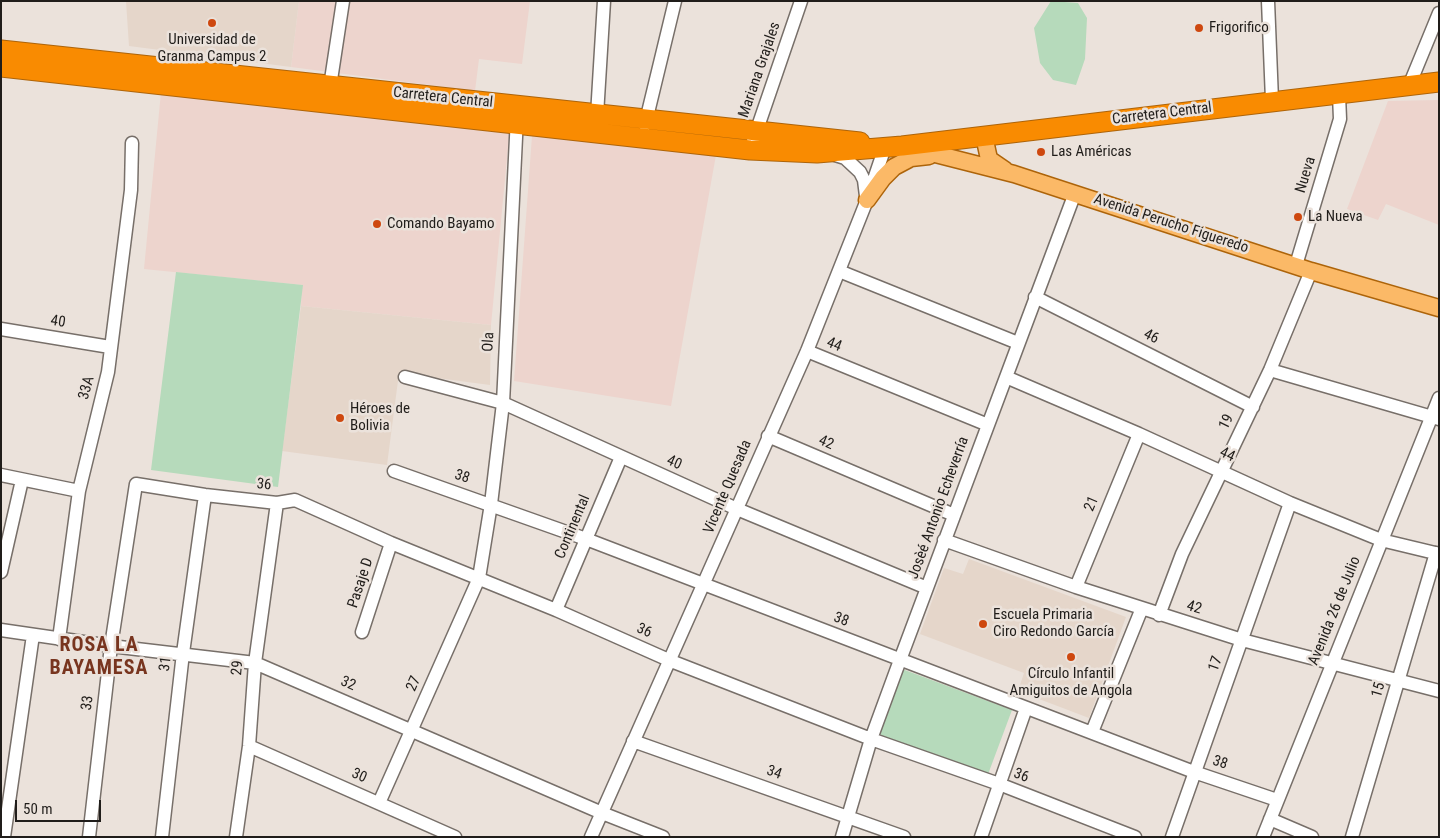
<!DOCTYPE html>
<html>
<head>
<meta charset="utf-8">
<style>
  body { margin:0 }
  #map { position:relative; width:1440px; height:838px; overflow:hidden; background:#ebe2db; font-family:"Roboto Condensed",sans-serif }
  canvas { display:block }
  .frame { position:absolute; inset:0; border:2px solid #201d1a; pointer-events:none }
  .scale { position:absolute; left:15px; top:800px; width:86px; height:22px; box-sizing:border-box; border:2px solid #201d1a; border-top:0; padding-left:6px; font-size:15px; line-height:18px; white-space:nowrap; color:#201d1a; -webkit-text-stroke:4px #ebe2db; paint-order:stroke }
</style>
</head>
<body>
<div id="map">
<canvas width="1440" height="838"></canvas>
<div class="frame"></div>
<div class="scale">50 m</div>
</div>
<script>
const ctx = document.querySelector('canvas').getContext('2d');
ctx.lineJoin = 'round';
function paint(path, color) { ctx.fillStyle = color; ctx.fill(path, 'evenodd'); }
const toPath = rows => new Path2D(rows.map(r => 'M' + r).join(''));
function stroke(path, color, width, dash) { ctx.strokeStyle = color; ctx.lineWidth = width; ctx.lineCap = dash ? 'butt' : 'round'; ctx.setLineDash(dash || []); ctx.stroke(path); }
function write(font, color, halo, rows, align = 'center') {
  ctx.font = font + ' "Roboto Condensed",sans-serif'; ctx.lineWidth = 5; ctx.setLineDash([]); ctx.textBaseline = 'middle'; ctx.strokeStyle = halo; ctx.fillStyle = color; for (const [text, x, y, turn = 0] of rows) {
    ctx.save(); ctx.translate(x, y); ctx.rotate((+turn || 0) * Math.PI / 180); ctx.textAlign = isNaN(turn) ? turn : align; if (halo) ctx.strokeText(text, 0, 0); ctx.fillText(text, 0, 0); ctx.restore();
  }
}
const industrial = toPath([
  [299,1,530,1,522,64,479,59,475,91,291,67],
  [161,92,510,127,491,325,301,306,302,285,144,269],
  [1439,100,1439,225,1386,204,1378,220,1347,209,1388,101],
  [532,136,716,155,671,406,514,381]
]);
const built = toPath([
  [126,1,299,1,291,67,129,46],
  [301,306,491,325,490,385,399,373,387,465,282,451],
  [969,559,1126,617,1089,718,1018,691,1024,673,920,634,944,568,963,574]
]);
const green = toPath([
  [1051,1,1078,3,1087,18,1085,59,1076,85,1053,80,1040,63,1034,28],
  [176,272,303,285,278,487,151,470],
  [902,669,1012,710,987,777,877,736]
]);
const minor = toPath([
  [1268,1,1272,100],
  [1409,86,1439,13],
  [329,93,343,1],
  [597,115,604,1],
  [645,125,675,1],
  [750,150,801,1],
  [832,154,845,158,860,172,864,180,866,196],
  [1296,265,1340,119,1339,95],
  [839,271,1018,343],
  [1035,297,1253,407],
  [1,329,110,347],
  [807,351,988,425],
  [1270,370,1439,419],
  [405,377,503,403,737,509,927,588],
  [1006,377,1139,434,1290,503,1381,540,1439,554],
  [768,436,954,515],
  [394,471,586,539,1194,772,1277,800],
  [1,475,79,491],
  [944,540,1076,587,1242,640,1439,691],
  [1,572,22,480],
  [1076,587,1139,434],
  [556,610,621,457],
  [1159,615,1182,554,1270,370,1311,271],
  [1,630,111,646,255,663,602,813,663,837],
  [362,632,391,543],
  [59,639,79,491,108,372,131,190,132,143],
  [1092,732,1142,608],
  [633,741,904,837],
  [249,746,455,837],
  [379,803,479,578,491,504,503,403,517,117],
  [1270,819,1312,837],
  [4,837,33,635],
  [89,837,111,646,136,484,205,495,277,503,295,500,391,543,556,610,671,661,871,739,999,784,1135,837],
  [162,837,183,653,205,495],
  [236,837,249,746,255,663,277,503],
  [591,837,807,351,867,200,885,147],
  [842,837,871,739,900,660,1075,193],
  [981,837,1026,708],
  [1172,837,1290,503],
  [1263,837,1439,398],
  [1352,837,1436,553]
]);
const major = toPath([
  [984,136,989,159,1005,170],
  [908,147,1014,174,1311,271,1439,308],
  [867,200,883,178,894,167,911,158,929,156]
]);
const highway = toPath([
  [1,50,860,142],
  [1,67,750,150,817,153,902,146,1439,82]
]);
const markers = [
  [212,23,5,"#ce480f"],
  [1199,28,5,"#ce480f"],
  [1041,152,5,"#ce480f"],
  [1298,217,5,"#ce480f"],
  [377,224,5,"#ce480f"],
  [340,418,5,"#ce480f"],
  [983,624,5,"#ce480f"],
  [1071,657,5,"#ce480f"]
];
const poiNames = [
  ["Frigorifico",1209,28],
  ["Universidad de",212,40,"center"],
  ["Granma Campus 2",212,57,"center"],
  ["Las Américas",1051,152],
  ["La Nueva",1308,217],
  ["Comando Bayamo",387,224],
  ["Héroes de",350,409],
  ["Bolivia",350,426],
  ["Escuela Primaria",993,615],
  ["Ciro Redondo García",993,632],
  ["Círculo Infantil",1071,674,"center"],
  ["Amiguitos de Angola",1071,691,"center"]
];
const streetNames = [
  ["Mariana Grajales",760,70,-71],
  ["Carretera Central",443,98,6],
  ["Carretera Central",1162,114,-7],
  ["Nueva",1306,175,-73],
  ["Avenida Perucho Figueredo",1171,224,18],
  ["40",58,322,9],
  ["46",1151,337,27],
  ["Ola",489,342,-87],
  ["44",834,345,22],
  ["33A",87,388,-75],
  ["19",1227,422,-64],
  ["42",826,443,23],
  ["44",1227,455,25],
  ["40",674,463,24],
  ["38",462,477,19],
  ["36",264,485,6],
  ["Vicente Quesada",728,487,-67],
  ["21",1092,504,-67],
  ["Josèé Antonio Echeverría",939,508,-70],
  ["Continental",573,527,-67],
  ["Pasaje D",361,583,-72],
  ["42",1194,608,17],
  ["Avenida 26 de Julio",1335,611,-68],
  ["38",841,620,21],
  ["36",644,631,24],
  ["31",166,664,-83],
  ["17",1216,664,-70],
  ["29",238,668,-85],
  ["32",348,684,23],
  ["27",414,684,-66],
  ["15",1379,690,-74],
  ["33",88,703,-83],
  ["38",1220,763,19],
  ["34",774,773,20],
  ["30",359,776,24],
  ["36",1021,776,21]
];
const districtNames = [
  ["ROSA LA",99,646],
  ["BAYAMESA",99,669]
];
paint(industrial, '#edd4cd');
paint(built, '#e5d6ca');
paint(green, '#b6dabb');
stroke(minor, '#776f69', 15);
stroke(major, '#ad640a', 19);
stroke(highway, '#ad640a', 21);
stroke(minor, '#fff', 12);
stroke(major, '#fbb967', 16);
stroke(highway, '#f98b01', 19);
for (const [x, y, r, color] of markers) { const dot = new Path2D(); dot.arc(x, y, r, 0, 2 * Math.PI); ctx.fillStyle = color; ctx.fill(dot); stroke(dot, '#ebe2db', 2); }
write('15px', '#201d1a', '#ebe2db', poiNames, 'left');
write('15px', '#201d1a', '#ebe2db', streetNames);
ctx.letterSpacing = '1px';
write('bold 20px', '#78351f', '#ebe2db', districtNames);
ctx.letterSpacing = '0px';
</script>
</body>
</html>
